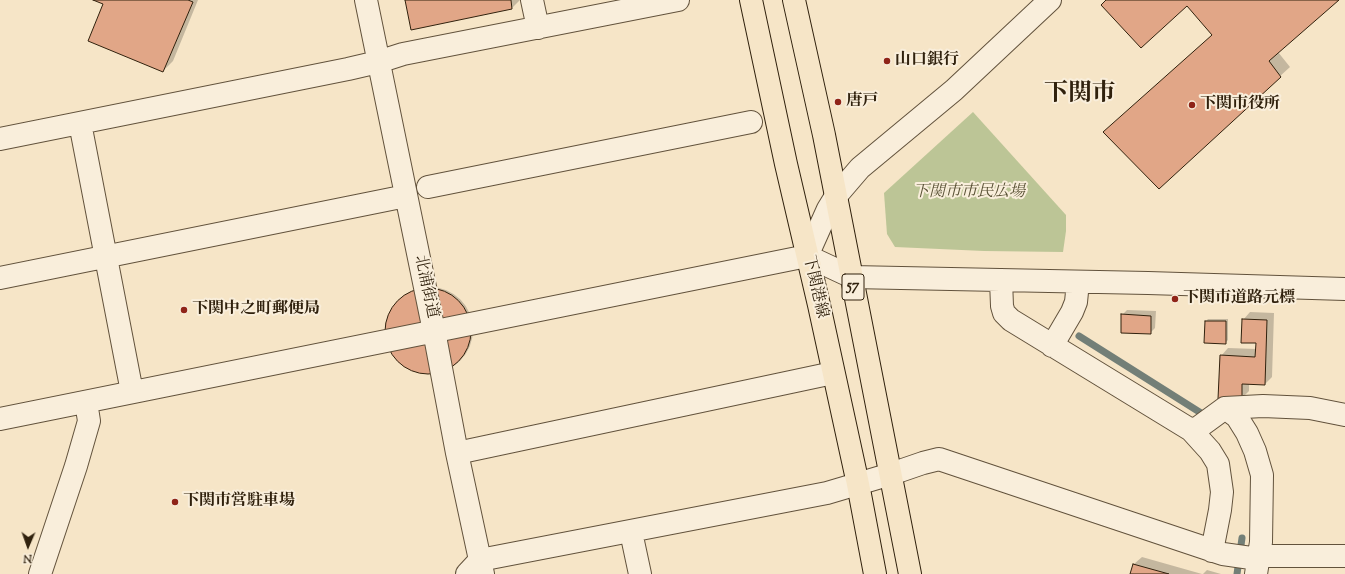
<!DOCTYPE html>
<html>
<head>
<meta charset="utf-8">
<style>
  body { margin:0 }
  #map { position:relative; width:1345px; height:574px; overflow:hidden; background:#f6e5c7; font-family:"Sorts Mill Goudy",serif }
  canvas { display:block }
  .north { position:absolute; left:8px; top:526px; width:40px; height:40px; -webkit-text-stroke:3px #f9eedb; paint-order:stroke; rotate:182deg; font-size:11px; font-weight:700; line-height:16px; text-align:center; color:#30210d }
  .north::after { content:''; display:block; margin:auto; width:14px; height:18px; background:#30210d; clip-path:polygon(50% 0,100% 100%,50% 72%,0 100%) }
</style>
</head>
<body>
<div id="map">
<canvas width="1345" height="574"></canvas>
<div class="north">N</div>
</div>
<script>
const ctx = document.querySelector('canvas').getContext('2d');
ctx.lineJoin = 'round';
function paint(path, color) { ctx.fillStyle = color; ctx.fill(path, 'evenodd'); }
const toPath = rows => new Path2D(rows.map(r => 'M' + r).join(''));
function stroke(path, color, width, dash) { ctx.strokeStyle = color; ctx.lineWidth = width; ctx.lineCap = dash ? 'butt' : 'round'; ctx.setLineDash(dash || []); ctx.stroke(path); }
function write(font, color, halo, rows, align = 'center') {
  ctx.font = font + ' "Sorts Mill Goudy","Noto Serif JP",serif'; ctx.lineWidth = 4; ctx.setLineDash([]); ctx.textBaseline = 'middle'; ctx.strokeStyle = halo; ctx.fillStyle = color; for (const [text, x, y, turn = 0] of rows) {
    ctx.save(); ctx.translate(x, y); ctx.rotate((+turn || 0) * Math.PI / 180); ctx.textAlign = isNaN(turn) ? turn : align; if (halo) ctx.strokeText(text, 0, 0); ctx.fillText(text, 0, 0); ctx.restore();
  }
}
const green = toPath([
  [973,112,1066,215,1066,231,1063,252,984,251,895,247,887,234,884,193]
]);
const shadow = toPath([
  [96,0,198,0,173,61,163,71,104,4],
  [406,0,520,0,512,8,412,29],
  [1107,0,1338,0,1278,52,1290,67,1159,187,1114,123,1213,34,1187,5],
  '387 330a43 43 0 1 1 86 0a43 43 0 1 1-86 0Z',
  [1127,310,1156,311,1155,328,1150,333,1122,315],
  [1250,312,1274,313,1272,377,1265,384,1249,384,1249,391,1241,399,1221,356,1228,348,1257,349,1257,343,1243,320],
  [1208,319,1228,319,1228,340,1225,343,1206,321],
  [1142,557,1202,574,1131,574,1134,564],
  [1207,570,1221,574,1203,574]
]);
const stream = toPath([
  [1079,336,1201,413],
  [1237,574,1242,538]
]);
const building = toPath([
  [93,0,188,0,193,2,163,72,88,41,103,4,93,0],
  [405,0,511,0,512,9,411,30,405,0],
  [1106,0,1339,0,1269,61,1281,77,1159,189,1103,132,1212,35,1187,6,1141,48,1101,5,1106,0],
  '385 331a43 43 0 1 1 86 0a43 43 0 1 1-86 0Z',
  [1121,314,1151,316,1151,334,1121,333,1121,314],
  [1242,319,1267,320,1265,385,1242,384,1242,400,1218,399,1220,355,1255,357,1256,343,1241,343,1242,319],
  [1205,321,1226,321,1226,344,1204,343,1205,321],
  [1133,564,1169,574,1130,574,1133,564]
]);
const minor = toPath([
  [366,0,434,331,457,453,483,574],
  [532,0,538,28],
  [80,123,132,392],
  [0,139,348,69,378,62,403,54,678,0],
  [428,187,751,122],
  [807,256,828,209,836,196,860,168,954,90,1050,0],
  [0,278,406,196],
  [1001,280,1002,306,1004,313,1011,320,1191,430,1210,451,1218,464,1222,492,1220,510,1212,551],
  [1052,346,1072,312,1076,302,1078,282],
  [1225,408,1237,417,1247,433,1255,451,1262,475,1261,542,1256,574],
  [0,419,807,256,852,277,1148,283,1345,289],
  [1191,430,1199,427,1225,408,1263,406,1310,408,1345,415],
  [457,453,833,373],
  [631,532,640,574],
  [40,574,76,466,89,421,86,402],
  [467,574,480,560,827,493,891,474,923,463,939,459,1223,554,1251,558,1259,556,1345,556]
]);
const major = toPath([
  [751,0,786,164,819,305,858,484,875,574],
  [794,0,824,135,910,574]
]);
const markers = [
  [887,61,4,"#8f2418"],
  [838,102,4,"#8f2418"],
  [1192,105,4,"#8f2418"],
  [1175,299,4,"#8f2418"],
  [184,310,4,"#8f2418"],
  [175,502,4,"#8f2418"]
];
const shields = [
  [853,287,22]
];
const shieldNames = [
  ["57",853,287]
];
const poiNames = [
  ["山口銀行",895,61],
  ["唐戸",846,102],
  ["下関市役所",1200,105],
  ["下関市道路元標",1183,299],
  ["下関中之町郵便局",192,310],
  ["下関市営駐車場",183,502]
];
const parkNames = [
  ["下関市市民広場",969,193]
];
const streetNames = [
  ["北浦街道",425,287,78],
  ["下関港線",814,287,77]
];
const townNames = [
  ["下関市",1080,96]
];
paint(green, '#bcc596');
paint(shadow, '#0003');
stroke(stream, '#737f77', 7);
paint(building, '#e1a687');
stroke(building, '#30210d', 1);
stroke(minor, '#62523c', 24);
stroke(major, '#30210d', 24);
stroke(minor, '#f9eedb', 22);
stroke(major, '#f6e5c7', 22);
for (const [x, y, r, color] of markers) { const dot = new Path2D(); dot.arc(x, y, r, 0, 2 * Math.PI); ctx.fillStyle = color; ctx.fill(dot); stroke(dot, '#f9eedb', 1.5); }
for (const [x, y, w] of shields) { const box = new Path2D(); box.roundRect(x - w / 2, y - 13, w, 26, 3); ctx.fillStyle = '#f9eedb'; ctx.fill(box); stroke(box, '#30210d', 1); }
write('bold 15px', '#30210d', null, shieldNames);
write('bold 16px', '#30210d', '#f9eedb', poiNames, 'left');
write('italic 16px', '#5a5236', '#f9eedb', parkNames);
write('16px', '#30210d', '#f9eedb', streetNames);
write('bold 24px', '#30210d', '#f9eedb', townNames);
</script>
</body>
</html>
